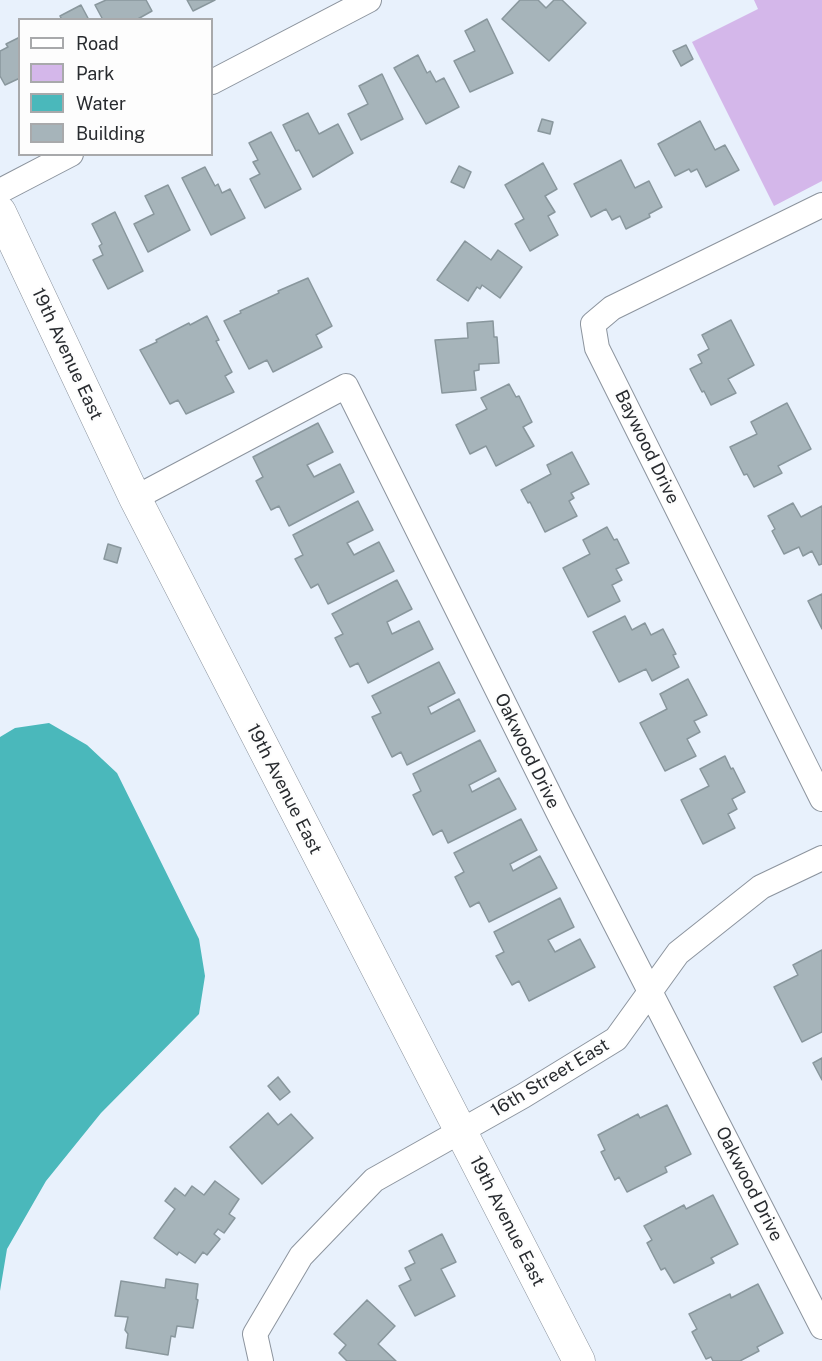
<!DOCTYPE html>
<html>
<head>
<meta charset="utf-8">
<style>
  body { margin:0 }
  #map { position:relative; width:822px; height:1361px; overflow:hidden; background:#e8f1fc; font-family:"Public Sans",sans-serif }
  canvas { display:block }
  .legend { position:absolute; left:18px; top:18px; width:195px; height:138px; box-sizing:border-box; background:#fdfdfd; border:2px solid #a8a9ab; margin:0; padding:8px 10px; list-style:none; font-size:18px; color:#282b2f }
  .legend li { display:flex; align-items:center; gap:12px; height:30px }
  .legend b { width:30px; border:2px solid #a8a9ab }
</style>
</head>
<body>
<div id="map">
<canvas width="822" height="1361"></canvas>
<ul class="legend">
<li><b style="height:8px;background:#fff"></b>Road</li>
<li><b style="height:16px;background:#d4b7ea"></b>Park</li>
<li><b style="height:16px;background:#4ab8bb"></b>Water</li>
<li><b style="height:16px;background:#a6b4ba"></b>Building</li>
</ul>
</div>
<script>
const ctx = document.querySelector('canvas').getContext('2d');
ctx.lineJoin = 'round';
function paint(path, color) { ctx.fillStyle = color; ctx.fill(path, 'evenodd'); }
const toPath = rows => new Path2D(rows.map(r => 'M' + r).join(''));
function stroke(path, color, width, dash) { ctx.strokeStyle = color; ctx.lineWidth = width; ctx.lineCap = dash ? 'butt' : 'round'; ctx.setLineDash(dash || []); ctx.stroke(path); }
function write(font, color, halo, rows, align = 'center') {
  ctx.font = font + ' "Public Sans",sans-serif'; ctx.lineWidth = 4.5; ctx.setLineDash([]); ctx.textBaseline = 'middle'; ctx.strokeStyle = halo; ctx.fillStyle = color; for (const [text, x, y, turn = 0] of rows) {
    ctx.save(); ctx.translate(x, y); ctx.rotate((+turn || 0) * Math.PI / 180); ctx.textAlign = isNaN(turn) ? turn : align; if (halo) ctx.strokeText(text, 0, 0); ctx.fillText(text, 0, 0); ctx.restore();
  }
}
const green = toPath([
  [754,0,822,0,822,181,774,206,692,42,758,9]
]);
const water = toPath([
  [49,723,87,745,117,773,199,939,205,976,199,1014,101,1113,46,1181,7,1249,0,1291,0,737,15,728]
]);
const building = toPath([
  [106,0,146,0,152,11,136,20,103,20,95,5,106,0],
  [187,0,215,0,193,11,187,0],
  [520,0,538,0,546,8,554,0,562,0,586,23,549,61,502,19,520,0],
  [81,5,89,20,58,20,61,18,60,16,81,5],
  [487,19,513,73,470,92,454,61,475,51,465,31,487,19],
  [20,37,20,78,5,85,0,76,0,51,8,47,6,44,20,37],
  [686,45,693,59,681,66,673,51,686,45],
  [418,55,427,73,430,71,436,82,444,78,459,107,426,124,394,68,418,55],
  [382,74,403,119,361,140,348,114,368,104,359,86,382,74],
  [308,113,319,134,338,124,353,153,313,177,299,150,296,151,283,125,308,113],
  [542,119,553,122,550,134,538,131,542,119],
  [700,121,715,150,725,145,739,170,706,187,697,169,691,172,689,169,675,176,658,144,700,121],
  [271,132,301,189,265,208,250,179,260,174,253,162,258,160,249,143,271,132],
  [621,160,635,188,649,181,662,207,649,214,650,217,626,229,620,216,612,220,606,209,591,217,574,184,621,160],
  [543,163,557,189,545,196,555,212,548,216,558,235,530,251,515,224,524,219,505,185,543,163],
  [459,166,471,172,464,188,451,182,459,166],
  [205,167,215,186,218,184,222,193,230,189,245,218,211,235,182,178,205,167],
  [168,185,190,230,148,252,134,224,154,214,145,196,168,185],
  [115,212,143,271,108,289,93,260,103,255,99,246,102,244,92,224,115,212],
  [465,241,491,260,498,250,522,267,500,298,482,285,480,289,477,287,468,301,437,280,465,241],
  [308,278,332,326,316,335,322,347,273,372,267,360,249,369,224,321,241,313,240,311,279,293,278,291,308,278],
  [207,316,219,340,216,341,232,372,225,376,234,392,186,414,178,400,170,404,140,350,157,342,156,340,189,323,190,325,207,316],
  [731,320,754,365,728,379,736,393,711,405,704,391,702,392,690,369,702,363,698,355,709,349,702,335,731,320],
  [493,321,494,337,497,337,499,363,479,364,479,370,474,371,476,390,442,393,435,340,468,338,467,323,493,321],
  [509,384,516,397,519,396,532,422,523,427,534,446,496,466,486,446,470,454,456,425,487,409,481,398,509,384],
  [787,403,811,449,778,466,782,473,754,487,747,474,744,475,730,447,757,434,751,422,787,403],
  [318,423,333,452,307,465,314,477,340,464,354,492,289,526,279,506,271,510,256,481,263,477,253,457,318,423],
  [572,452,589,484,571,493,574,498,569,501,577,516,545,532,530,502,528,503,521,490,551,474,547,465,572,452],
  [358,501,373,530,347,543,354,555,379,542,394,571,328,604,318,584,311,588,295,559,303,555,293,535,358,501],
  [793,503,801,517,822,506,822,564,819,565,812,551,803,556,799,547,784,554,772,531,775,529,768,516,793,503],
  [607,527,614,540,617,539,629,563,616,569,622,580,612,585,620,601,588,617,563,568,590,554,583,540,607,527],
  [108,544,121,548,117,563,104,559,108,544],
  [397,580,412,609,387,622,392,634,419,621,433,649,368,683,358,663,350,667,335,638,343,634,332,614,397,580],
  [822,594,822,629,808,601,822,594],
  [625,616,632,630,645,623,651,635,663,629,676,654,673,655,679,667,652,681,646,669,619,682,593,632,625,616],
  [439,662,455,693,428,707,431,714,459,699,475,731,407,765,401,752,392,757,372,717,381,713,372,696,439,662],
  [688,679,707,715,694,721,700,732,687,739,696,756,665,771,640,723,667,709,660,694,688,679],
  [480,740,496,771,469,785,472,792,499,778,516,809,448,843,442,830,433,835,413,795,421,791,413,774,480,740],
  [725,756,731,769,733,768,745,792,732,799,737,809,728,814,735,828,703,844,681,800,709,786,700,769,725,756],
  [521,819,537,850,510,864,513,871,540,856,557,888,489,922,479,902,470,907,455,877,464,872,454,853,521,819],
  [560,898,574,927,548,940,555,952,580,939,595,967,529,1001,519,981,512,985,496,956,504,952,494,932,560,898],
  [822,950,822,1032,802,1042,774,987,798,975,793,965,822,950],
  [822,1058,822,1080,813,1063,822,1058],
  [278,1077,290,1092,280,1100,268,1086,278,1077],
  [667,1105,691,1154,665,1167,667,1172,627,1192,619,1177,615,1180,601,1152,605,1150,598,1135,638,1114,640,1118,667,1105],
  [268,1113,278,1125,291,1114,313,1138,262,1184,230,1147,268,1113],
  [215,1181,239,1199,229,1214,235,1218,224,1233,218,1229,214,1234,220,1239,207,1255,203,1252,195,1263,179,1252,177,1255,154,1238,175,1209,165,1201,175,1188,185,1196,192,1186,204,1195,215,1181],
  [713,1195,738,1244,711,1258,714,1263,674,1283,665,1268,661,1270,647,1243,652,1240,644,1226,684,1205,686,1209,713,1195],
  [442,1234,456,1262,441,1269,455,1296,415,1316,399,1286,411,1280,405,1268,415,1263,409,1251,442,1234],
  [166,1279,198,1284,196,1299,198,1300,193,1328,177,1326,175,1337,171,1336,168,1355,126,1348,128,1334,125,1330,128,1317,115,1316,121,1281,165,1288,166,1279],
  [758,1284,783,1333,757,1347,759,1351,740,1361,713,1361,711,1357,706,1359,692,1332,697,1329,689,1314,730,1294,731,1298,758,1284],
  [367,1300,395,1326,378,1344,396,1361,347,1361,339,1353,346,1345,334,1334,367,1300]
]);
const minor = toPath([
  [212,82,369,0],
  [0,191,71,154],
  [822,205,612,308,593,324,597,348,822,799],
  [135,498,346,386,558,812,822,1327],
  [261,1361,255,1334,301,1256,374,1180,523,1096,616,1039,678,953,761,887,822,858]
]);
const tertiary = toPath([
  [0,212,135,498,579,1361]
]);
const streetNames = [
  ["19th Avenue East",67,354,65],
  ["Baywood Drive",647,447,64],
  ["Oakwood Drive",527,751,64],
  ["19th Avenue East",284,789,63],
  ["16th Street East",550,1078,-31],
  ["Oakwood Drive",749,1184,63],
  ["19th Avenue East",507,1221,63]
];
paint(green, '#d4b7ea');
paint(water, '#4ab8bb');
paint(building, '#a6b4ba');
stroke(building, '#89979d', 1.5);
stroke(minor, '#8c949e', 26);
stroke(tertiary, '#8c949e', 33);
stroke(minor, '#fff', 24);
stroke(tertiary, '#fff', 32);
write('18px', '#282b2f', '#fdfdfd', streetNames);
</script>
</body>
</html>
